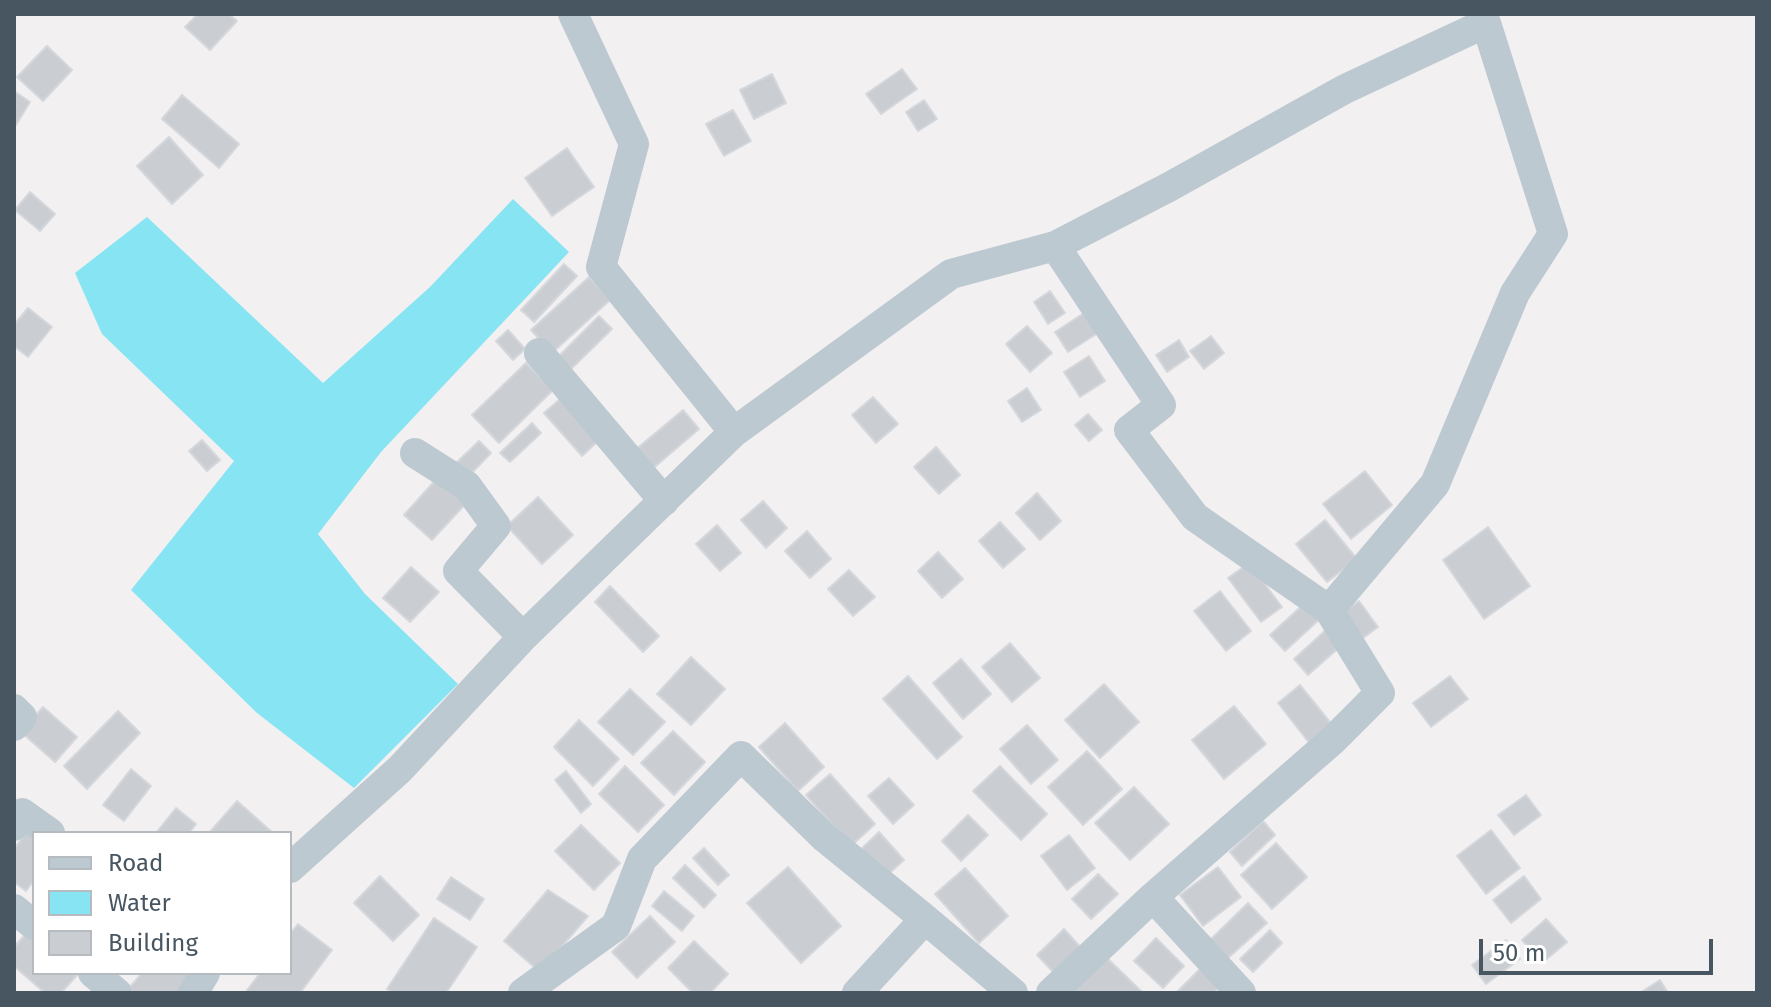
<!DOCTYPE html>
<html>
<head>
<meta charset="utf-8">
<style>
  body { margin:0 }
  #map { position:relative; width:1771px; height:1007px; overflow:hidden; background:#f3f0f1; font-family:"Fira Sans",sans-serif }
  canvas { display:block }
  .frame { position:absolute; inset:0; border:16px solid #475660; pointer-events:none }
  .legend { position:absolute; left:32px; top:831px; width:260px; height:144px; box-sizing:border-box; background:#fff; border:2px solid #b5bbbf; margin:0; padding:10px 14px; list-style:none; font-size:24px; color:#475660 }
  .legend li { display:flex; align-items:center; gap:16px; height:40px }
  .legend b { width:40px; border:2px solid #b5bbbf }
  .scale { position:absolute; left:1479px; top:939px; width:234px; height:36px; box-sizing:border-box; border:4px solid #475660; border-top:0; padding-left:10px; font-size:24px; line-height:28px; white-space:nowrap; color:#475660; -webkit-text-stroke:6px #fff; paint-order:stroke }
</style>
</head>
<body>
<div id="map">
<canvas width="1771" height="1007"></canvas>
<div class="frame"></div>
<ul class="legend">
<li><b style="height:10px;background:#bdc9d1"></b>Road</li>
<li><b style="height:22px;background:#87e4f3"></b>Water</li>
<li><b style="height:22px;background:#caced3"></b>Building</li>
</ul>
<div class="scale">50 m</div>
</div>
<script>
const ctx = document.querySelector('canvas').getContext('2d');
ctx.lineJoin = 'round';
function paint(path, color) { ctx.fillStyle = color; ctx.fill(path, 'evenodd'); }
const toPath = rows => new Path2D(rows.map(r => 'M' + r).join(''));
function stroke(path, color, width, dash) { ctx.strokeStyle = color; ctx.lineWidth = width; ctx.lineCap = dash ? 'butt' : 'round'; ctx.setLineDash(dash || []); ctx.stroke(path); }
const water = toPath([
  [513,199,569,252,381,452,318,534,365,594,458,684,354,788,257,713,131,590,234,461,102,334,75,273,147,217,323,383,430,287]
]);
const building = toPath([
  [198,14,229,14,237,21,210,50,185,27,198,14],
  [47,46,72,70,43,101,17,77,47,46],
  [902,69,917,89,881,114,866,94,902,69],
  [772,74,786,103,754,119,740,90,772,74],
  [14,91,30,102,16,125,14,123,14,91],
  [182,95,239,144,219,168,162,119,182,95],
  [924,100,937,119,918,131,906,112,924,100],
  [733,110,751,141,724,156,706,124,733,110],
  [169,137,203,175,172,204,137,166,169,137],
  [567,148,594,187,552,216,525,178,567,148],
  [30,192,55,214,40,231,15,210,30,192],
  [564,264,577,276,534,322,521,310,564,264],
  [589,277,610,300,552,353,531,330,589,277],
  [1050,291,1065,313,1048,324,1034,302,1050,291],
  [28,308,52,327,28,357,14,346,14,325,28,308],
  [1084,313,1098,333,1068,352,1055,332,1084,313],
  [599,316,612,329,570,370,558,357,599,316],
  [1027,326,1052,353,1030,372,1006,344,1027,326],
  [508,330,525,349,513,360,496,341,508,330],
  [1211,336,1224,353,1204,369,1190,351,1211,336],
  [1179,340,1189,357,1167,372,1156,355,1179,340],
  [1089,356,1105,381,1080,397,1064,372,1089,356],
  [526,363,553,390,499,443,472,415,526,363],
  [1027,388,1041,410,1022,422,1008,401,1027,388],
  [873,397,898,424,876,443,852,415,873,397],
  [560,399,598,441,582,456,544,413,560,399],
  [683,410,699,429,651,470,634,451,683,410],
  [1088,414,1102,430,1089,441,1075,425,1088,414],
  [532,423,541,433,510,462,500,453,532,423],
  [202,440,220,460,207,471,189,451,202,440],
  [479,441,491,453,467,478,454,465,479,441],
  [936,447,960,475,939,494,914,467,936,447],
  [1365,471,1392,505,1351,539,1323,504,1365,471],
  [441,474,470,499,432,540,404,515,441,474],
  [1037,493,1061,521,1040,540,1016,513,1037,493],
  [538,497,573,535,542,564,507,526,538,497],
  [763,501,787,528,766,548,741,520,763,501],
  [1325,520,1357,559,1327,582,1296,544,1325,520],
  [1000,522,1025,549,1003,568,979,541,1000,522],
  [717,525,741,553,720,571,696,544,717,525],
  [1488,527,1530,586,1484,619,1443,560,1488,527],
  [807,531,831,559,810,578,785,551,807,531],
  [938,552,963,579,942,598,918,571,938,552],
  [1249,563,1282,607,1261,622,1228,578,1249,563],
  [411,567,439,592,410,622,383,598,411,567],
  [849,570,875,597,853,616,828,589,849,570],
  [610,586,659,636,643,652,595,602,610,586],
  [1220,591,1251,631,1226,651,1194,611,1220,591],
  [1359,601,1378,627,1363,638,1344,612,1359,601],
  [1306,602,1321,618,1285,651,1270,635,1306,602],
  [1328,628,1342,645,1308,675,1294,659,1328,628],
  [1010,643,1040,678,1012,702,982,667,1010,643],
  [691,657,725,689,691,725,657,694,691,657],
  [961,659,991,694,963,719,933,683,961,659],
  [908,676,962,737,937,759,883,699,908,676],
  [1450,676,1468,699,1431,727,1413,703,1450,676],
  [1104,684,1139,722,1100,758,1065,720,1104,684],
  [1300,685,1333,726,1310,744,1278,703,1300,685],
  [630,689,665,722,633,755,598,722,630,689],
  [1234,706,1266,744,1224,779,1192,740,1234,706],
  [43,707,77,737,55,762,21,732,43,707],
  [118,711,140,733,87,789,64,766,118,711],
  [579,720,619,759,593,786,554,747,579,720],
  [785,723,824,767,798,791,759,747,785,723],
  [1027,725,1058,760,1031,784,1000,749,1027,725],
  [673,731,705,762,674,795,641,763,673,731],
  [1087,751,1122,789,1083,825,1048,787,1087,751],
  [625,766,664,805,638,832,599,794,625,766],
  [1000,766,1047,814,1021,840,973,791,1000,766],
  [131,769,151,786,124,821,103,805,131,769],
  [566,771,591,804,581,813,555,780,566,771],
  [830,774,875,824,851,846,806,795,830,774],
  [889,778,914,805,893,824,868,796,889,778],
  [1134,787,1169,824,1130,860,1095,823,1134,787],
  [1526,795,1541,815,1514,835,1498,815,1526,795],
  [237,801,273,833,209,833,237,801],
  [176,808,196,824,189,833,156,833,176,808],
  [968,815,988,835,961,861,942,841,968,815],
  [1263,821,1275,835,1242,866,1230,852,1263,821],
  [581,825,620,863,594,890,555,851,581,825],
  [30,828,34,833,34,880,26,891,14,882,14,849,30,828],
  [1491,830,1520,868,1486,894,1457,856,1491,830],
  [879,832,904,860,883,879,858,852,879,832],
  [1069,835,1095,868,1067,890,1041,856,1069,835],
  [1276,843,1307,877,1272,909,1241,875,1276,843],
  [704,848,729,875,718,885,693,858,704,848],
  [685,865,716,895,704,908,673,878,685,865],
  [788,867,841,926,801,963,747,903,788,867],
  [1218,867,1241,897,1203,926,1180,895,1218,867],
  [965,868,1008,916,979,943,935,894,965,868],
  [1098,874,1118,894,1091,919,1072,899,1098,874],
  [380,876,419,915,393,941,354,903,380,876],
  [1524,876,1541,899,1511,923,1493,900,1524,876],
  [451,877,484,899,470,920,437,899,451,877],
  [548,890,588,916,540,972,504,941,548,890],
  [664,891,694,916,682,931,652,906,664,891],
  [1248,903,1267,923,1227,959,1210,940,1248,903],
  [650,916,675,942,637,978,612,952,650,916],
  [434,918,477,947,446,993,394,993,387,989,434,918],
  [1546,919,1567,942,1542,963,1522,940,1546,919],
  [298,924,332,950,300,993,245,993,260,973,290,973,290,934,298,924],
  [32,927,34,929,34,973,79,973,61,993,45,993,14,966,14,947,32,927],
  [1064,929,1083,950,1057,976,1037,955,1064,929],
  [1270,930,1282,943,1253,972,1240,959,1270,930],
  [1156,938,1184,966,1163,988,1134,961,1156,938],
  [1506,940,1520,959,1486,984,1472,965,1506,940],
  [694,941,728,974,710,993,693,993,668,968,694,941],
  [1104,955,1142,992,1142,993,1067,993,1104,955],
  [1202,967,1220,986,1213,993,1176,993,1202,967],
  [142,973,191,973,178,993,134,993,129,988,142,973],
  [1660,980,1668,993,1640,993,1660,980]
]);
const street = toPath([
  [573,14,634,144,601,267,734,432],
  [1055,246,1161,405,1129,430,1195,517,1329,610],
  [539,353,664,501],
  [415,453,467,486,496,526,458,571,523,637],
  [14,709,22,717,14,726],
  [14,826,22,813,50,833],
  [290,868,400,769,523,637,734,432,951,274,1055,246,1169,187,1345,89,1486,23,1553,234,1515,293,1435,484,1329,610,1380,693,1333,740,1153,897,1241,993],
  [14,909,34,925],
  [93,973,117,993],
  [193,993,205,973],
  [523,993,616,926,642,859,741,756,824,837,925,919],
  [857,993,925,919,1013,993],
  [1051,993,1153,897]
]);
paint(water, '#87e4f3');
paint(building, '#caced3');
stroke(building, '#d4d7dc', 2);
stroke(street, '#bdc9d1', 30);
</script>
</body>
</html>
